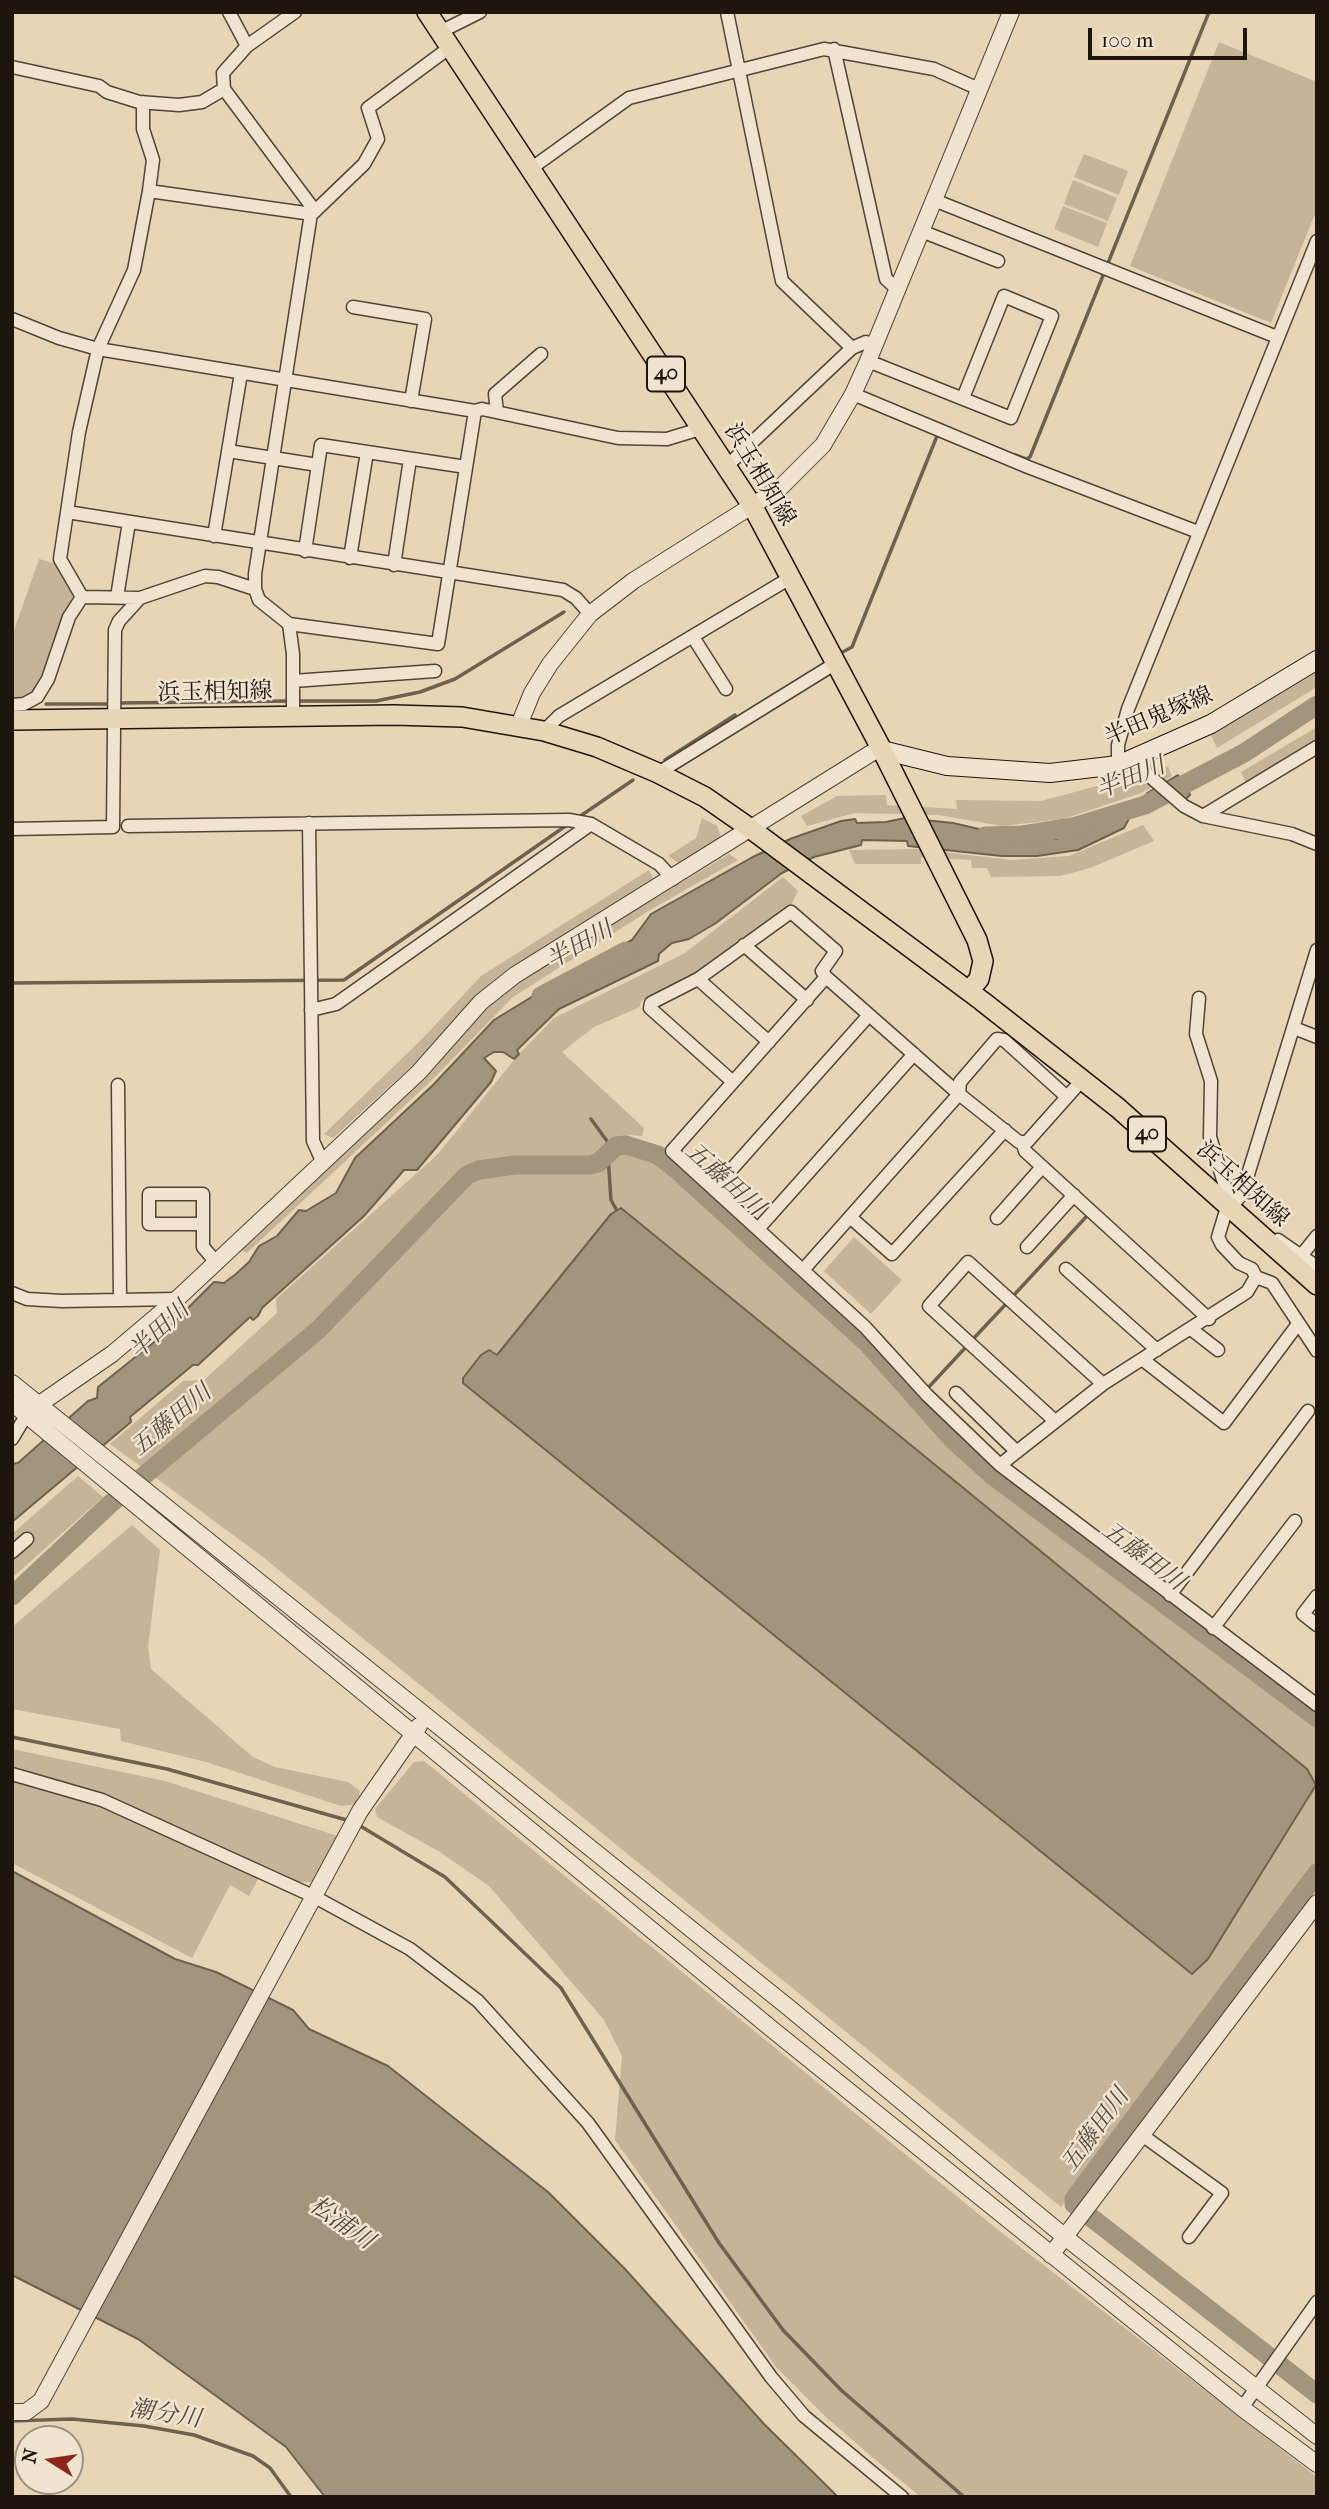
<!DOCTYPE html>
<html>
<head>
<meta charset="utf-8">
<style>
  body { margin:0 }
  #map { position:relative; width:1329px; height:2509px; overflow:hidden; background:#e8d5b6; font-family:"IM FELL French Canon",serif }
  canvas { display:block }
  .frame { position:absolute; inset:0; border:14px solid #1e150d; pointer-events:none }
  .north { position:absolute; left:14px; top:2425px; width:70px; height:70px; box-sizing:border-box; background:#f0e4d0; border:2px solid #9c9182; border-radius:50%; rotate:282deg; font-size:19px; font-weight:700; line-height:28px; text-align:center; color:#1e150d }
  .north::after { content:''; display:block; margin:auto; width:24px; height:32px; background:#8f2418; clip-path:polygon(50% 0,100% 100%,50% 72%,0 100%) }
  .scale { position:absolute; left:1088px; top:28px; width:159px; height:32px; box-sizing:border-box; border:4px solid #1e150d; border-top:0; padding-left:9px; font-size:21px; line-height:24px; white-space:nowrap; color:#1e150d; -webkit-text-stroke:5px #f0e4d0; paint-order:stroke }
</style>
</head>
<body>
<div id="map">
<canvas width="1329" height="2509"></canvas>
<div class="frame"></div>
<div class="north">N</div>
<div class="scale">100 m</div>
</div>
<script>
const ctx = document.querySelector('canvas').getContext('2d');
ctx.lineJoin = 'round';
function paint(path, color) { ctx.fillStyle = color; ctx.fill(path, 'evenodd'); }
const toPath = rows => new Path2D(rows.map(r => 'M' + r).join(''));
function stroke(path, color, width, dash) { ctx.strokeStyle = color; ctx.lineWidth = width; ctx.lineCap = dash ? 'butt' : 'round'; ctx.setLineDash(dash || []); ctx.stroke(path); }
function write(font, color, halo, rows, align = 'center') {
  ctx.font = font + ' "IM FELL French Canon","Noto Serif JP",serif'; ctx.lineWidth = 5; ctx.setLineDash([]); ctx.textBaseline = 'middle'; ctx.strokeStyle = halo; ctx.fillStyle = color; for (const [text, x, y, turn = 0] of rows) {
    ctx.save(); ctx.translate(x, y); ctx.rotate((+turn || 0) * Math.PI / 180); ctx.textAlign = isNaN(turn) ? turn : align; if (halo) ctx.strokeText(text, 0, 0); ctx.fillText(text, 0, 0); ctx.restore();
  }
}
const green = toPath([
  [1219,42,1317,82,1317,209,1271,323,1130,266],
  [1084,154,1128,171,1119,195,1074,177],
  [1073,180,1117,198,1108,221,1064,204],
  [1063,206,1107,223,1098,247,1054,229],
  [39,559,60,565,78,597,39,688,29,697,12,702,12,636],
  [1317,672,1317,687,1217,748,1211,735],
  [1317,727,1317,742,1246,783,1241,772],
  [1168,766,1172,776,1141,793,1064,819,1002,826,939,815,855,813,807,826,801,816,837,796,886,795,887,805,957,809,956,800,1041,801,1097,786,1102,794],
  [702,818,717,826,721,837,679,863,668,856,696,838],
  [1143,825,1154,841,1090,868,1060,876,991,877,987,868,972,868,971,860,921,857,921,864,855,864,849,850,918,849,1011,860,1069,856],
  [729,854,738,860,650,910,513,997,431,1081,247,1253,237,1248,483,1010,522,979],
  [649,870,653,878,510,967,477,994,416,1062,333,1138,324,1134,423,1038,481,976],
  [783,877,798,891,790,907,695,974,641,1001,640,1007,594,1027,562,1052,644,1128,642,1136,628,1135,843,1329,977,1472,1317,1727,1317,1863,1061,2207,263,1557,110,1444,183,1381,204,1380,277,1313,276,1299,437,1155,519,1054,554,1018,685,953],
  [854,1237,902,1280,871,1314,824,1271],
  [78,1476,103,1497,12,1578,12,1534],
  [132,1525,160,1550,148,1647,151,1669,253,1757,275,1767,348,1782,360,1791,357,1804,341,1806,206,1762,121,1741,120,1729,12,1709,12,1627],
  [12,1749,165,1781,338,1836,313,1882,298,1882,265,1866,249,1896,230,1885,192,1958,12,1863],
  [424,1761,992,2225,1317,2477,1317,2497,921,2497,884,2467,827,2418,776,2367,615,2140,622,2056,604,2020,489,1886,440,1852,377,1817,375,1809,395,1785,414,1762]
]);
const water = toPath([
  [1178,775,1188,788,1190,795,1187,798,1159,799,1139,814,1131,815,1124,828,1078,850,1037,856,1002,856,908,846,907,841,862,840,861,845,814,857,782,873,716,923,689,939,672,943,659,954,658,961,559,1009,517,1050,519,1054,514,1059,503,1052,494,1052,484,1058,496,1071,491,1082,417,1170,404,1170,364,1216,262,1308,258,1316,253,1320,250,1317,198,1365,193,1365,130,1417,131,1422,12,1522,12,1464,18,1463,88,1401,97,1398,98,1387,153,1343,214,1282,224,1283,236,1274,249,1262,259,1246,277,1236,299,1210,306,1211,336,1193,355,1158,434,1084,494,1020,543,990,586,977,617,948,632,940,651,914,751,858,790,839,841,821,855,819,857,823,886,822,905,818,953,823,1022,839,1057,839,1089,819,1127,809,1129,805,1135,810,1145,801,1147,793,1178,775],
  [621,1208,1307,1769,1316,1785,1208,1959,1192,1974,463,1383,463,1378,481,1355,489,1350,497,1355,611,1214,621,1208],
  [12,1871,175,1959,216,1972,293,2010,309,2029,388,2066,548,2192,625,2269,764,2424,838,2497,325,2497,286,2447,138,2339,12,2275,12,1871]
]);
const stream = toPath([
  [1015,455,1026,459,1030,457,1209,12],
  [839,654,852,647,937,436],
  [298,701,376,701,420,692,455,679,564,612],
  [119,703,288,701],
  [46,704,110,704],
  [665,760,735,715],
  [579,817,633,780],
  [12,983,344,980,567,825],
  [591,1119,607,1141,611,1200,616,1209],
  [1014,1295,1086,1217],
  [974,1338,1006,1304],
  [927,1389,965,1348],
  [12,1737,167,1769,350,1821],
  [357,1824,445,1877,561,1988,719,2243,783,2330,841,2390,964,2497],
  [12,2421,72,2419,144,2426,194,2435,253,2456,270,2468,291,2497]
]);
const river = toPath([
  [985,836,1023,835,1073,827,1145,805,1244,753,1317,705],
  [541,996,626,951],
  [12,1596,110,1504,318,1330,467,1175,479,1170,515,1165,590,1165,598,1163,616,1146,626,1145,658,1155,677,1170,867,1343,953,1440,993,1476,1317,1718],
  [1317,1873,1074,2199,1074,2204,1317,2394]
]);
const minor = toPath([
  [229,12,247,46],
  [727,12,782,281,852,348],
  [440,32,480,12],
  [834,49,886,279,897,289],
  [12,67,99,86,107,92,139,102,179,105,202,102,224,89],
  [529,170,629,98,824,49,934,69,979,89],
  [149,191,312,214,364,164,378,139,368,108,449,48],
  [934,200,1277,337],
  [921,231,998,261],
  [353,307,425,319,411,401],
  [12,319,59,338,98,349,475,411,482,409,618,438,667,439,703,428],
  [868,361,1011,418,1052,316,1004,296,963,398],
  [853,394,1028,467,1198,532],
  [497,412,495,394,541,354],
  [228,451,318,465],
  [728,465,852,348,866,342,874,345],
  [67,512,563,590,576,598,590,614],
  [214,536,241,373],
  [305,551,321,445,466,467],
  [350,558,367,452],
  [394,565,410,459],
  [82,597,60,559,79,432,98,349,134,270,149,191,153,160,143,129,143,102],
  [82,597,140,598,205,576,218,577,255,589],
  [117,597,129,522],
  [289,624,438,644,475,411],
  [693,637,726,689],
  [293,681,435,671],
  [12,705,24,704,37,697,48,679,69,617,82,597],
  [293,717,293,654,289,624,259,600,255,589,255,574,312,207,224,89,223,73,247,46,295,12],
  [544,731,559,716,790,578],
  [1140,757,1146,773,1184,806,1203,816,1292,834,1317,844],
  [1118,765,1118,745,1128,709,1317,241],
  [658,773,836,663],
  [1203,816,1317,747],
  [309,823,313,1141,323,1163],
  [128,826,569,820,591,824,659,864,673,879],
  [12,829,113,827,115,630,119,621,140,598],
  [744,945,807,1000],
  [1317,950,1242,1194,1225,1214,1218,1237,1222,1245,1239,1263,1252,1269,1256,1277,1272,1283,1317,1351],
  [826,977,672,1151,865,1327,927,1395,1000,1465,1317,1705],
  [698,979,769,1042],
  [1199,998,1196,1034,1211,1081,1210,1137,1231,1206],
  [311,1010,336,1004,591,824],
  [1294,1028,1317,1037],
  [733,1082,650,1008,651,1003,698,979,791,912,836,951,822,971,826,977,959,1094,1019,1142,1027,1142,1083,1079],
  [118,1085,120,1299],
  [1023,1144,1025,1151,1209,1319],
  [714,1189,869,1015],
  [850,1217,892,1254,1005,1130],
  [997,1218,1042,1167],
  [203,1224,149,1224,149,1194,203,1194,203,1247,215,1261],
  [758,1229,914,1054],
  [1278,1240,1317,1267],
  [1027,1247,1074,1195],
  [1301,1256,1317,1236],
  [1066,1269,1157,1350],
  [803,1270,959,1094,960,1082,997,1039,1004,1040,1067,1097],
  [12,1293,27,1299,62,1301,177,1299],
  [1191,1329,1218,1350],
  [1142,1359,1224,1423,1298,1324],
  [956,1393,1017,1452],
  [1055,1421,929,1306,968,1262,1103,1384],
  [12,1439,27,1414],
  [1000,1465,1103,1384,1247,1292,1256,1277],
  [12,1552,27,1539],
  [1170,1595,1308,1411],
  [1317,1596,1303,1614,1317,1625],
  [1213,1628,1295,1521],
  [12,1774,102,1800,313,1896,410,1949,478,2001,588,2123,771,2377,804,2416,902,2497],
  [1142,2135,1222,2193,1189,2237],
  [1242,2408,1317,2302]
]);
const tertiary = toPath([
  [519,725,532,693,550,664,590,614,633,581,780,488,823,445,853,394,868,361,1011,12],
  [12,1383,788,2007,1065,2237,1317,2436],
  [12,1403,773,2030,1242,2408,1317,2464],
  [31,1410,112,1354,177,1299,419,1072,481,1002,515,975,873,752,882,750],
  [1051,2255,1317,1903],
  [12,2412,26,2412,41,2401,360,1811,419,1726]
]);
const secondary = toPath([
  [882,750,947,766,1050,773,1118,765,1211,724,1317,660]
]);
const primary = toPath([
  [427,12,753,507,882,750,977,940,983,961,979,979,969,991],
  [12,720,394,715,462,717,544,731,597,747,658,773,705,797,751,829,982,1001,1118,1108,1317,1285]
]);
const shields = [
  [666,374,38],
  [1147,1134,38]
];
const shieldNames = [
  ["40",666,374],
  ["40",1147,1134]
];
const streetNames = [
  ["浜玉相知線",759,475,59],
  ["浜玉相知線",215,693,-1],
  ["半田鬼塚線",1159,717,-23],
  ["浜玉相知線",1242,1185,42]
];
const waterNames = [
  ["半田川",1131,779,-22],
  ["半田川",580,946,-29],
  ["五藤田川",724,1180,42],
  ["半田川",160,1331,-43],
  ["五藤田川",172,1421,-40],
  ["五藤田川",1143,1557,37],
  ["五藤田川",1096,2131,-54],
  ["松浦川",341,2224,35],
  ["潮分川",165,2415,9]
];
paint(green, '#c6b499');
paint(water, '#a3947d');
stroke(water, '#6e6150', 2);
stroke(stream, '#6e6150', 3.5);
stroke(river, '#a3947d', 19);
stroke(minor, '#504537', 15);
stroke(tertiary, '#504537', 18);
stroke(secondary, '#1e150d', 20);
stroke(primary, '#1e150d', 22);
stroke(minor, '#f0e4d0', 12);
stroke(tertiary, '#f0e4d0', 16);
stroke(secondary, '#f0e4d0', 18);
stroke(primary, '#e8d5b6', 19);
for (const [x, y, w] of shields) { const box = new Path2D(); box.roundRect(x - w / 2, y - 17.5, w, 35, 5); ctx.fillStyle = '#f0e4d0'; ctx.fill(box); stroke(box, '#1e150d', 2); }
write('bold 21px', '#1e150d', null, shieldNames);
write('23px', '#1e150d', '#f0e4d0', streetNames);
write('italic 24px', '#53483a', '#f0e4d0', waterNames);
</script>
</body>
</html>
